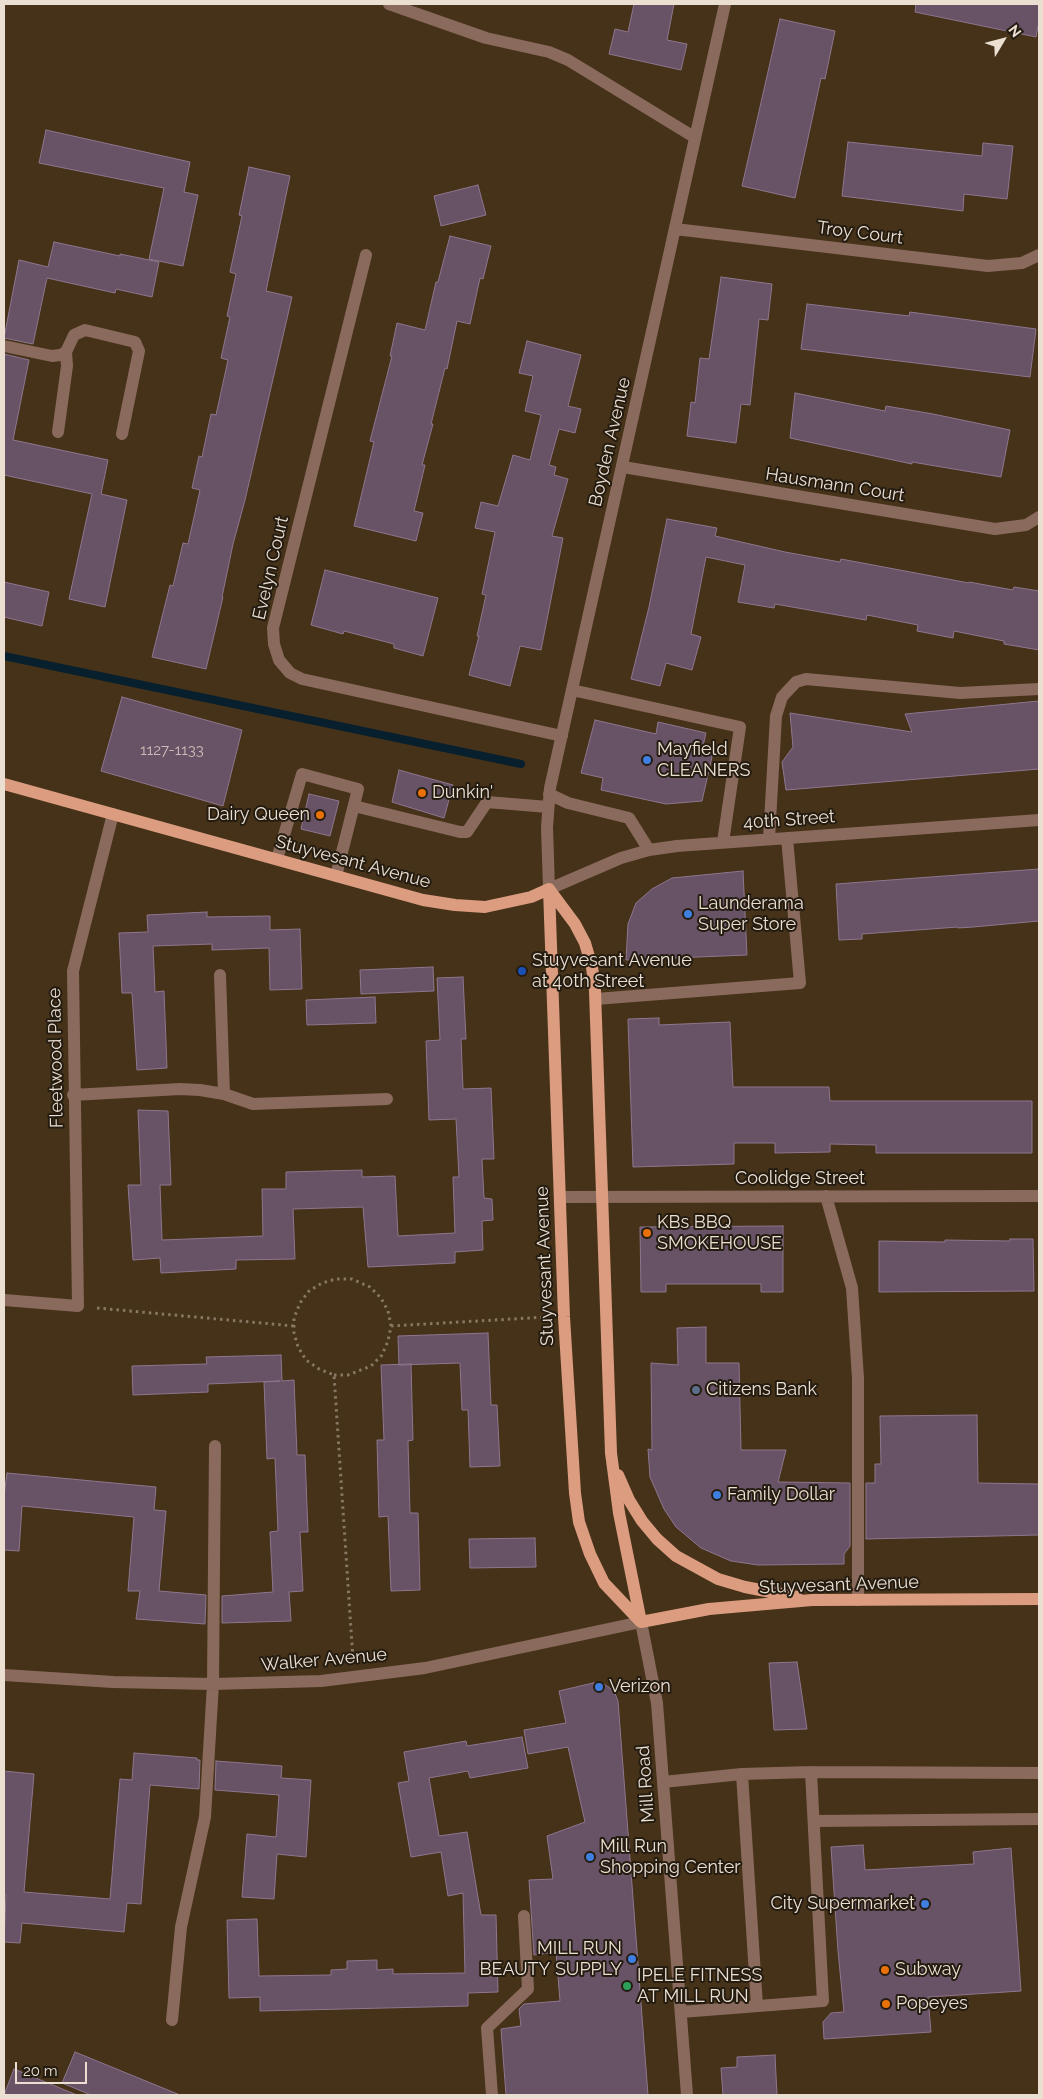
<!DOCTYPE html>
<html>
<head>
<meta charset="utf-8">
<style>
  body { margin:0 }
  #map { position:relative; width:1043px; height:2099px; overflow:hidden; background:#453219; font-family:Raleway,sans-serif }
  canvas { display:block }
  .frame { position:absolute; inset:0; border:5px solid #ebdfd1; pointer-events:none }
  .north { position:absolute; left:978px; top:15px; width:50px; height:50px; -webkit-text-stroke:4px #241c11; paint-order:stroke; rotate:53deg; font-size:14px; font-weight:700; line-height:20px; text-align:center; color:#ebdfd1 }
  .north::after { content:''; display:block; margin:auto; width:18px; height:22px; background:#ebdfd1; clip-path:polygon(50% 0,100% 100%,50% 72%,0 100%) }
  .scale { position:absolute; left:15px; top:2062px; width:72px; height:22px; box-sizing:border-box; border:2px solid #ebdfd1; border-top:0; padding-left:6px; font-size:15px; line-height:18px; white-space:nowrap; color:#ebdfd1; -webkit-text-stroke:4px #241c11; paint-order:stroke }
</style>
</head>
<body>
<div id="map">
<canvas width="1043" height="2099"></canvas>
<div class="frame"></div>
<div class="north">N</div>
<div class="scale">20 m</div>
</div>
<script>
const ctx = document.querySelector('canvas').getContext('2d');
ctx.lineJoin = 'round';
const toPath = rows => new Path2D(rows.map(r => 'M' + r).join(''));
function stroke(path, color, width, dash) { ctx.strokeStyle = color; ctx.lineWidth = width; ctx.lineCap = dash ? 'butt' : 'round'; ctx.setLineDash(dash || []); ctx.stroke(path); }
function paint(path, color) { ctx.fillStyle = color; ctx.fill(path, 'evenodd'); }
function write(font, color, halo, rows, align = 'center') {
  ctx.font = font + ' Raleway,sans-serif'; ctx.lineWidth = 4; ctx.setLineDash([]); ctx.textBaseline = 'middle'; ctx.strokeStyle = halo; ctx.fillStyle = color; for (const [text, x, y, turn = 0] of rows) {
    ctx.save(); ctx.translate(x, y); ctx.rotate((+turn || 0) * Math.PI / 180); ctx.textAlign = isNaN(turn) ? turn : align; if (halo) ctx.strokeText(text, 0, 0); ctx.fillText(text, 0, 0); ctx.restore();
  }
}
const stream = toPath([
  [4,656,521,764]
]);
const building = toPath([
  [634,4,674,4,667,40,687,44,681,70,609,54,615,29,628,32,634,4],
  [916,4,1039,4,1039,22,1036,37,915,12,916,4],
  [780,19,835,31,825,79,821,78,795,198,742,186,780,19],
  [46,130,190,162,184,192,198,195,183,266,149,259,164,188,39,163,46,130],
  [848,142,982,156,983,143,1013,146,1007,199,964,194,963,211,842,196,848,142],
  [249,167,290,176,266,291,292,297,245,500,233,544,222,597,223,597,206,669,152,657,170,585,173,586,183,543,188,544,200,490,192,488,199,456,202,457,211,414,216,415,228,360,221,358,230,317,227,316,236,274,230,272,242,216,239,215,249,167],
  [478,185,486,215,441,226,434,196,478,185],
  [450,236,491,246,483,279,480,278,470,324,457,321,447,369,445,368,431,424,433,424,422,465,425,465,414,511,423,513,416,541,354,526,374,442,370,441,392,356,390,356,397,323,425,330,436,282,438,282,450,236],
  [54,242,120,256,120,254,159,262,152,297,116,289,115,293,47,278,33,344,4,338,19,260,48,267,54,242],
  [721,277,772,284,768,320,759,319,750,405,741,404,736,443,687,436,691,402,695,403,700,358,709,359,721,277],
  [807,304,909,316,910,312,1036,329,1030,377,801,349,807,304],
  [527,341,581,355,568,406,581,409,575,433,559,429,549,465,556,467,554,475,568,479,552,536,563,538,541,650,520,646,510,686,469,675,479,636,477,636,486,595,482,594,495,532,475,528,481,502,498,506,513,455,530,460,541,415,525,411,533,376,519,373,527,341],
  [4,354,29,360,13,440,108,460,101,494,127,500,105,607,69,599,92,494,4,475,4,354],
  [795,393,885,411,886,406,933,414,1010,430,1001,477,912,462,912,464,790,438,795,393],
  [667,519,717,528,715,536,785,552,840,562,841,559,969,583,969,582,1013,590,1014,587,1039,591,1039,650,1004,644,1004,641,954,631,953,638,917,631,918,625,867,615,866,620,775,604,774,608,738,602,745,565,706,557,691,634,701,637,692,670,666,663,660,686,631,679,649,607,667,519],
  [325,570,438,598,423,656,394,648,394,644,344,631,343,634,311,625,325,570],
  [4,582,49,592,42,626,4,617,4,582],
  [122,697,242,730,223,806,101,771,122,697],
  [1039,701,1039,769,786,790,782,762,793,747,790,713,912,732,905,714,1039,701],
  [595,720,656,734,658,722,706,733,703,746,714,748,702,801,666,804,601,790,603,778,581,773,595,720],
  [399,770,453,785,444,818,392,802,399,770],
  [309,794,339,801,330,836,301,829,309,794],
  [1039,869,1039,921,973,927,958,928,958,927,862,934,862,939,839,940,836,884,1039,869],
  [743,871,747,955,626,960,628,924,636,903,652,889,672,878,743,871],
  [207,912,207,917,270,916,270,930,300,929,302,989,270,990,269,948,212,950,212,944,153,946,155,992,164,991,167,1068,137,1070,132,993,122,993,119,933,148,932,147,915,207,912],
  [433,967,434,991,361,994,360,970,433,967],
  [463,977,466,1039,461,1039,463,1089,491,1088,494,1159,482,1159,484,1198,492,1199,493,1220,482,1221,483,1250,455,1252,455,1263,368,1267,363,1207,293,1209,295,1259,236,1260,236,1269,161,1273,160,1258,133,1260,128,1185,141,1185,138,1110,168,1111,171,1185,160,1185,162,1240,263,1236,262,1189,286,1189,286,1172,362,1170,362,1177,395,1176,398,1236,455,1233,453,1177,459,1177,456,1119,429,1120,426,1041,440,1040,437,978,463,977],
  [375,997,376,1023,307,1025,306,1000,375,997],
  [659,1018,659,1025,730,1022,733,1087,829,1087,830,1101,1032,1101,1032,1153,876,1153,876,1145,830,1144,830,1152,775,1153,775,1143,734,1143,734,1164,633,1167,628,1019,659,1018],
  [783,1226,783,1292,761,1292,761,1284,666,1284,666,1292,641,1292,640,1227,783,1226],
  [1010,1239,1033,1239,1034,1291,879,1292,879,1241,945,1242,945,1240,1010,1241,1010,1239],
  [706,1327,706,1363,739,1363,741,1450,786,1450,778,1482,850,1483,850,1546,844,1554,844,1564,758,1565,731,1561,701,1548,676,1527,664,1509,650,1477,648,1449,652,1450,651,1363,678,1365,677,1328,706,1327],
  [488,1333,491,1405,497,1405,500,1466,470,1467,468,1410,462,1410,460,1363,399,1365,398,1336,488,1333],
  [281,1355,282,1381,294,1380,297,1455,305,1455,308,1532,300,1532,303,1591,289,1592,291,1621,222,1623,222,1596,273,1592,270,1532,278,1531,275,1458,267,1459,264,1382,280,1381,208,1384,208,1392,133,1395,132,1366,207,1364,206,1357,281,1355],
  [411,1364,413,1440,408,1441,410,1513,418,1513,420,1590,391,1591,388,1516,379,1517,377,1440,384,1440,381,1365,411,1364],
  [977,1415,978,1483,1039,1484,1039,1535,866,1539,866,1483,875,1483,875,1464,881,1464,880,1416,977,1415],
  [7,1473,156,1487,154,1510,166,1511,159,1591,206,1595,205,1624,136,1619,140,1591,128,1591,134,1517,22,1506,19,1551,4,1550,4,1496,7,1473],
  [535,1538,536,1567,470,1568,469,1539,535,1538],
  [797,1662,807,1729,774,1730,769,1663,797,1662],
  [593,1683,604,1684,614,1691,618,1701,648,2095,506,2095,501,2029,521,2026,519,2009,524,2004,560,2001,556,1952,534,1955,529,1880,553,1879,547,1836,585,1822,568,1747,528,1754,524,1730,566,1723,559,1691,593,1683],
  [522,1737,528,1768,470,1778,468,1771,429,1778,439,1836,467,1832,481,1915,496,1915,498,1992,468,1993,468,2006,260,2011,260,1997,229,1998,227,1920,257,1919,259,1976,331,1975,331,1970,347,1969,347,1961,377,1960,377,1970,393,1969,393,1974,465,1973,463,1893,448,1896,441,1852,411,1857,398,1783,409,1781,404,1752,466,1741,467,1746,522,1737],
  [134,1753,197,1758,197,1760,200,1760,199,1789,150,1785,141,1904,127,1903,124,1932,22,1923,20,1943,4,1942,6,1895,4,1894,4,1771,34,1774,24,1892,110,1899,120,1779,132,1780,134,1753],
  [216,1761,282,1766,281,1778,311,1780,306,1857,277,1854,274,1899,242,1897,247,1834,276,1837,279,1795,215,1790,216,1761],
  [863,1845,865,1870,974,1864,973,1852,1011,1848,1021,1991,928,1997,931,2032,824,2039,823,2022,831,2013,844,2012,838,1951,831,1847,863,1845],
  [75,2052,180,2095,91,2095,62,2083,75,2052],
  [775,2055,777,2095,723,2095,721,2068,737,2067,737,2057,775,2055],
  [14,2069,77,2095,4,2095,14,2069]
]);
const path = toPath([
  [97,1308,294,1326],
  [391,1326,547,1317],
  [334,1375,348,1375,371,1366,382,1355,388,1341,391,1326,388,1311,381,1298,370,1287,352,1279,336,1279,322,1283,309,1291,300,1303,294,1318,294,1333,298,1347,306,1360,319,1369,334,1375,353,1660]
]);
const minor = toPath([
  [389,4,486,38,549,52,568,60,694,137],
  [725,4,550,788,547,827,549,889,621,858,649,850,677,846,1039,820],
  [675,229,988,266,1022,263,1039,255],
  [366,255,273,628,274,644,279,660,290,673,302,679,562,736],
  [4,346,52,356,60,355,66,352,74,335,85,330,135,342,139,351,122,434],
  [58,432,67,366,66,352],
  [623,467,995,529,1026,525,1039,517],
  [572,690,740,727,723,842],
  [549,794,568,803,629,818,649,850],
  [354,806,460,832,467,832,487,802,548,807],
  [769,839,776,716,782,697,796,682,806,679,960,693,1039,689],
  [277,859,302,774,358,789,336,876],
  [220,975,224,1094],
  [596,999,800,983,787,838],
  [73,1095,180,1089,200,1090,224,1094,253,1104,387,1099],
  [826,1196,852,1288,858,1378,858,1600],
  [560,1197,1039,1196],
  [4,1300,78,1306,73,971,113,814],
  [4,1675,113,1682,213,1684,321,1681,425,1668,641,1622,657,1703,687,2095],
  [742,1774,757,2006],
  [663,1782,742,1774,811,1772,1039,1773],
  [814,1821,1039,1819],
  [681,2012,823,2001,811,1772],
  [172,2020,181,1927,205,1817,213,1684,215,1446],
  [492,2095,487,2028,528,1989,524,1916]
]);
const major = toPath([
  [4,784,423,900,455,905,485,907,531,897,549,889],
  [549,889,564,1317,575,1493,579,1522,590,1554,604,1583,641,1622],
  [549,889,575,924,585,943,592,967,595,991,611,1453,619,1513,641,1622],
  [618,1475,629,1500,642,1521,657,1539,676,1556,718,1579,745,1587,797,1597],
  [641,1622,709,1609,812,1600,1039,1599]
]);
const markers = [
  [647,760,5,"#3f7fe0"],
  [422,793,5,"#e8710a"],
  [320,815,5,"#e8710a"],
  [688,914,5,"#3f7fe0"],
  [522,971,5,"#1a4fb4"],
  [647,1233,5,"#e8710a"],
  [696,1390,5,"#5c6f8a"],
  [717,1495,5,"#3f7fe0"],
  [599,1687,5,"#3f7fe0"],
  [590,1857,5,"#3f7fe0"],
  [925,1904,5,"#3f7fe0"],
  [632,1959,5,"#3f7fe0"],
  [885,1970,5,"#e8710a"],
  [627,1986,5,"#2e9e5b"],
  [886,2004,5,"#e8710a"]
];
const numberNames = [
  ["1127-1133",172,750]
];
const streetNames = [
  ["Troy Court",860,233,7],
  ["Boyden Avenue",610,442,-77],
  ["Hausmann Court",835,485,9],
  ["Evelyn Court",271,568,-77],
  ["40th Street",789,820,-4],
  ["Stuyvesant Avenue",353,862,15],
  ["Fleetwood Place",56,1058,-91],
  ["Coolidge Street",800,1179],
  ["Stuyvesant Avenue",545,1266,-92],
  ["Stuyvesant Avenue",839,1585,-2],
  ["Walker Avenue",324,1660,-5],
  ["Mill Road",646,1784,-94]
];
const poiNames = [
  ["Mayfield",657,750],
  ["CLEANERS",657,771],
  ["Dunkin'",432,793],
  ["Dairy Queen",310,815,"right"],
  ["Launderama",698,904],
  ["Super Store",698,925],
  ["Stuyvesant Avenue",532,961],
  ["at 40th Street",532,982],
  ["KBs BBQ",657,1223],
  ["SMOKEHOUSE",657,1244],
  ["Citizens Bank",706,1390],
  ["Family Dollar",727,1495],
  ["Verizon",609,1687],
  ["Mill Run",600,1847],
  ["Shopping Center",600,1868],
  ["City Supermarket",915,1904,"right"],
  ["MILL RUN",622,1949,"right"],
  ["BEAUTY SUPPLY",622,1970,"right"],
  ["Subway",895,1970],
  ["IPELE FITNESS",637,1976],
  ["AT MILL RUN",637,1997],
  ["Popeyes",896,2004]
];
stroke(stream, '#081f2e', 8);
paint(building, '#675266');
stroke(building, '#8f768e', 1);
stroke(path, '#877763', 3, [2.5, 4]);
stroke(minor, '#8a6a5c', 12);
stroke(major, '#dc9c80', 12);
for (const [x, y, r, color] of markers) { const dot = new Path2D(); dot.arc(x, y, r, 0, 2 * Math.PI); ctx.fillStyle = color; ctx.fill(dot); stroke(dot, '#241c11', 2); }
write('15px', '#cabcb6', null, numberNames);
write('18px', '#ebdfd1', '#241c11', streetNames);
write('18px', '#ebdfd1', '#241c11', poiNames, 'left');
</script>
</body>
</html>
